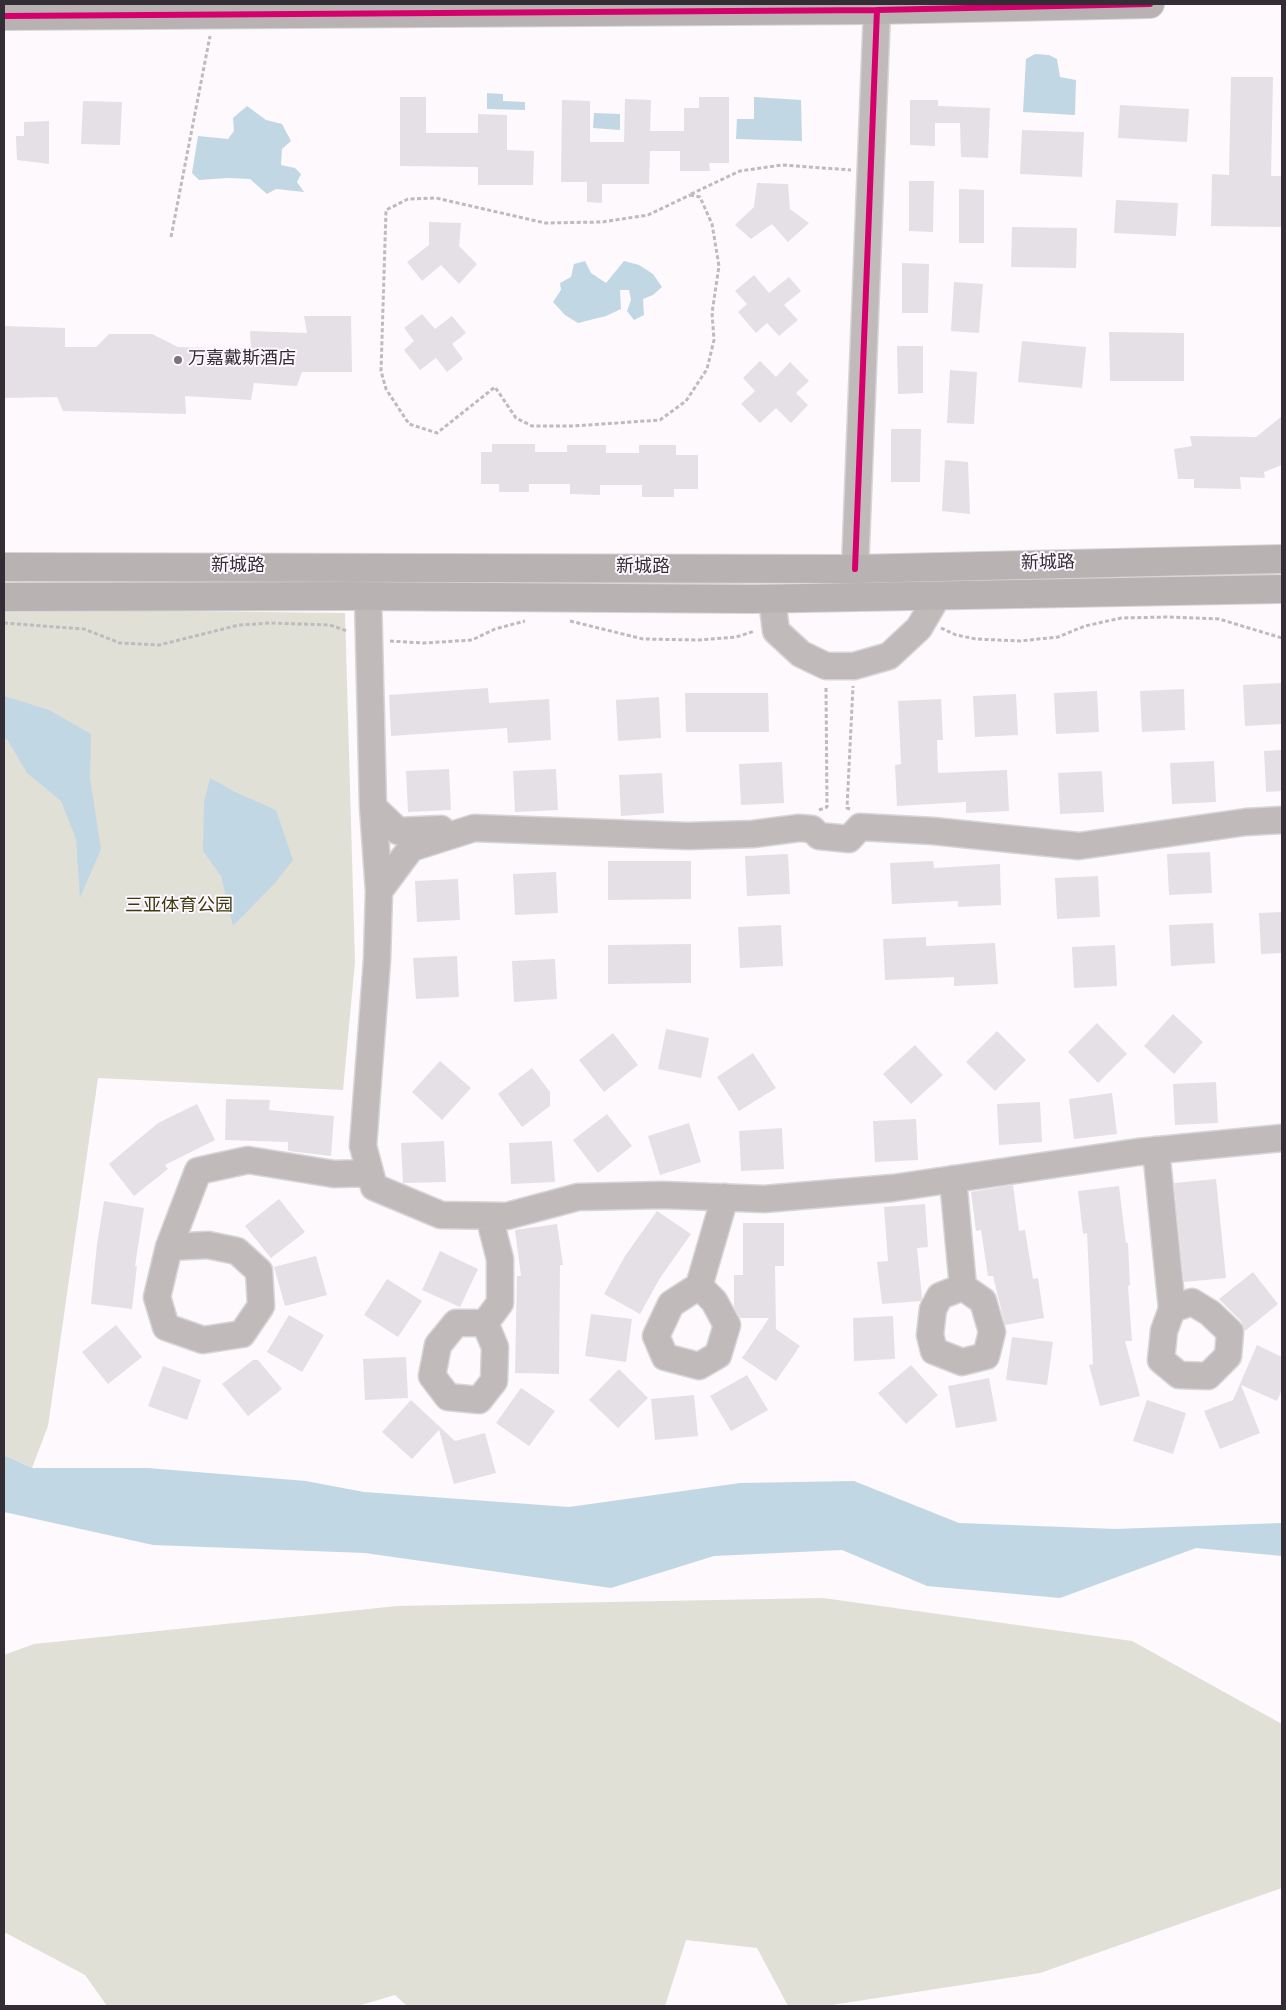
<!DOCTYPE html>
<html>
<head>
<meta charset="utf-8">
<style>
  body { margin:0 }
  #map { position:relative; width:1286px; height:2010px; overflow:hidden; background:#fdf9fd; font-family:"Source Sans 3",sans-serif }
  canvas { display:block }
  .frame { position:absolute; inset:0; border:5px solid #342d35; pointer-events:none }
</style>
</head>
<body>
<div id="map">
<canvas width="1286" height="2010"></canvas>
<div class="frame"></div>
</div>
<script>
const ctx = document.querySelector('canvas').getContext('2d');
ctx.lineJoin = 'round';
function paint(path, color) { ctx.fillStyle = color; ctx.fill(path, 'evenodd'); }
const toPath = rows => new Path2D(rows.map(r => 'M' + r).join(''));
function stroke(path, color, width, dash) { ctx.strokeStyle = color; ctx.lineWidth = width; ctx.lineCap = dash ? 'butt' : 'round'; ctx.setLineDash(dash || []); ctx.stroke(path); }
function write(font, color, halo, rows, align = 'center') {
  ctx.font = font + ' "Source Sans 3","Noto Sans SC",sans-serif'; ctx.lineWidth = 4; ctx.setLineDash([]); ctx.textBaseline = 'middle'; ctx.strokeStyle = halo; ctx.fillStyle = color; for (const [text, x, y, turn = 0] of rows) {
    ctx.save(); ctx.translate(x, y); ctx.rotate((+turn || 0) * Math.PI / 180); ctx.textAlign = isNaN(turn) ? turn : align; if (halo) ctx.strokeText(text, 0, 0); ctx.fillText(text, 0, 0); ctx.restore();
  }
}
const green = toPath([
  [4,609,345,613,355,962,343,1090,98,1078,48,1426,32,1468,4,1455],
  [823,1598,1132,1641,1282,1724,1282,1888,1040,1973,825,2006,788,2006,757,1948,686,1940,665,2006,407,2006,395,1995,358,2006,107,2006,85,1975,4,1932,4,1655,34,1644,397,1606]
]);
const water = toPath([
  [1035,54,1049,55,1057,59,1060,77,1076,80,1075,115,1023,112,1026,59],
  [487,93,503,94,503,101,525,102,525,110,487,109],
  [754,97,801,100,802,141,736,139,737,119,754,119],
  [247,106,266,120,282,124,291,141,282,149,281,165,295,168,301,174,297,182,304,192,276,189,267,194,250,179,228,178,199,180,192,173,198,136,228,139,234,131,233,118],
  [594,113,620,114,620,130,593,128],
  [585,261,591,273,606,283,624,261,639,265,653,274,662,287,653,295,643,299,644,315,634,320,627,311,631,300,629,290,620,290,621,309,606,316,578,323,565,315,553,302,561,290,560,283,571,277,574,264],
  [4,696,49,710,91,734,90,778,101,849,80,898,76,839,61,801,27,773,7,739,4,739],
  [210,778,235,792,276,810,293,860,275,883,233,926,221,876,203,851,204,802],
  [4,1455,32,1468,148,1468,306,1481,364,1492,569,1507,740,1483,854,1481,959,1523,1115,1529,1282,1523,1282,1556,1196,1548,1060,1598,927,1586,842,1550,714,1556,611,1588,365,1553,153,1545,4,1512]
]);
const building = toPath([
  [1231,77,1273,77,1271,176,1282,176,1282,227,1211,226,1212,174,1229,175],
  [400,97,426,97,426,133,478,133,478,114,507,115,507,150,534,151,533,185,478,185,478,167,400,166],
  [699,97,729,97,729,163,709,163,710,171,680,171,680,151,650,151,649,184,602,184,602,203,587,202,587,182,561,182,562,100,590,101,590,142,624,142,625,99,651,100,650,131,684,131,684,108,699,108],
  [910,100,938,100,938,106,990,108,988,158,961,157,960,123,935,123,935,146,910,145],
  [83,101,122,102,120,145,81,144],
  [1120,105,1189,109,1187,142,1118,138],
  [49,121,49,164,17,160,16,136,24,136,24,122],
  [1022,130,1084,132,1082,177,1020,174],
  [909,181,934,181,933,232,909,231],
  [757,183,788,184,790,209,809,223,788,242,772,224,751,239,735,225,754,207],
  [959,189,984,190,984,243,959,243],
  [1116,200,1178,203,1176,236,1114,233],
  [429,222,461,223,459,246,477,264,459,284,441,265,422,281,407,262,429,245],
  [1012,227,1077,228,1076,268,1011,267],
  [902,263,929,264,928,313,902,313],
  [754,275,769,293,789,277,801,291,784,305,798,320,779,336,767,323,756,333,738,312,747,304,735,291],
  [954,282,983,284,979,333,951,331],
  [422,314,435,329,452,316,466,333,452,344,463,359,447,372,436,358,420,370,404,350,414,341,404,328],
  [304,316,351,316,352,372,302,372,297,386,254,383,251,400,185,396,186,414,63,411,57,397,4,398,4,326,65,328,65,347,96,347,109,334,152,334,178,347,251,349,250,331,307,333],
  [1109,332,1184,333,1184,381,1110,381],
  [1022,341,1086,347,1082,388,1018,382],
  [897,346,923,346,923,393,898,394],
  [760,361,776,377,790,362,809,381,796,393,808,405,791,423,776,408,760,423,741,404,755,391,743,378],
  [950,370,977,372,974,424,947,423],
  [1282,416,1282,465,1264,472,1265,478,1240,477,1241,489,1194,488,1194,479,1178,479,1174,449,1192,446,1190,436,1256,437],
  [891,429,921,429,920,482,891,482],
  [492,444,535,444,535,452,567,452,567,445,606,445,606,453,639,453,639,445,676,445,676,455,698,455,698,489,674,489,674,497,642,497,642,485,600,485,600,495,570,494,570,484,529,484,529,492,499,492,499,484,481,484,481,452,492,452],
  [945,460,968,462,970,514,942,511],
  [1282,683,1282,724,1245,726,1243,685],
  [488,688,489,703,549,699,551,740,508,743,507,728,391,736,389,695],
  [1184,689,1185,730,1142,732,1140,691],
  [1097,691,1099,732,1056,734,1054,693],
  [685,693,768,693,769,732,686,732],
  [1016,694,1018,735,975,737,973,696],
  [659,697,661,738,618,741,616,700],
  [941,699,943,740,937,740,938,773,1007,770,1009,811,966,813,966,802,897,806,895,765,901,764,898,701],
  [1282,750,1282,791,1266,792,1264,751],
  [1214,761,1216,802,1172,804,1170,763],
  [782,762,784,803,741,805,739,764],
  [449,769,451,810,408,812,406,771],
  [556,769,558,810,515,812,513,771],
  [1102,771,1104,812,1060,814,1058,773],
  [662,773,664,813,621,816,619,775],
  [1210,852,1212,893,1169,895,1167,854],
  [788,854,790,894,747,896,745,856],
  [608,861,691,861,691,899,608,900],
  [933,861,934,868,1000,864,1001,905,958,907,958,901,892,904,890,863],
  [556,872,558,913,515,915,513,874],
  [1098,876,1100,917,1057,919,1055,878],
  [458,879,460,920,417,922,415,881],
  [1282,912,1282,953,1261,954,1259,913],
  [1213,923,1215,963,1171,966,1169,925],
  [781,925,783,966,740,968,738,927],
  [926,937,926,946,995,943,998,984,954,986,954,977,885,980,883,939],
  [691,944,691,983,608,984,608,945],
  [1115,945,1117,986,1074,988,1072,947],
  [457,956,459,997,416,999,413,958],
  [555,959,557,999,514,1002,512,961],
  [1173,1014,1203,1042,1174,1074,1144,1046],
  [1097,1023,1127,1054,1098,1083,1068,1052],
  [666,1029,709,1038,701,1078,658,1069],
  [997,1031,1026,1060,995,1091,966,1062],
  [613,1033,638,1065,604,1092,579,1060],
  [915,1045,943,1075,911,1104,883,1074],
  [753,1053,776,1088,739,1111,717,1077],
  [440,1061,471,1088,442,1120,412,1092],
  [532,1068,550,1092,550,1106,522,1127,498,1094],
  [1216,1082,1218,1123,1175,1125,1173,1084],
  [1112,1093,1117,1134,1074,1139,1069,1099],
  [226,1099,270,1100,269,1110,334,1116,331,1156,288,1151,288,1142,225,1140],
  [1040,1102,1042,1142,999,1145,997,1104],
  [197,1104,215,1140,165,1165,168,1169,134,1196,109,1164,158,1123],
  [607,1114,632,1146,598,1173,573,1140],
  [916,1119,918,1160,875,1162,873,1121],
  [689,1123,701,1162,660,1175,648,1136],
  [782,1128,784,1169,741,1171,739,1131],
  [444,1141,446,1182,403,1183,401,1143],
  [552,1141,555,1182,511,1184,509,1143],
  [1216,1179,1226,1278,1184,1282,1174,1183],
  [1013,1185,1019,1231,1025,1230,1033,1279,1038,1278,1044,1318,1005,1325,993,1276,988,1276,981,1230,976,1231,971,1192],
  [1119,1186,1126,1243,1128,1243,1130,1285,1128,1286,1132,1341,1125,1341,1140,1396,1100,1406,1089,1365,1093,1364,1087,1233,1083,1234,1078,1191],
  [279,1199,305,1232,271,1258,245,1226],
  [104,1201,144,1208,135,1266,137,1266,132,1309,91,1304,97,1244],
  [925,1204,928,1247,917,1248,922,1297,921,1301,882,1304,877,1262,888,1261,884,1207],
  [657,1211,691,1234,660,1278,640,1314,604,1294,625,1256],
  [743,1223,784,1223,784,1266,775,1266,776,1329,800,1346,776,1381,742,1358,769,1318,740,1318,734,1307,734,1275,743,1275],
  [557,1224,563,1265,560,1265,559,1374,515,1373,517,1276,521,1276,515,1230],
  [440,1251,478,1269,460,1307,422,1290],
  [316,1256,327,1295,285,1306,274,1267],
  [1253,1272,1278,1304,1245,1331,1241,1321,1219,1299],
  [387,1279,422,1301,398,1337,364,1315],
  [591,1314,632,1319,626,1362,585,1356],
  [289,1315,324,1335,302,1372,267,1352],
  [893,1316,895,1359,854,1361,853,1318],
  [116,1325,142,1357,108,1384,82,1352],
  [1012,1337,1053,1342,1047,1385,1006,1380],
  [1257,1345,1282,1357,1282,1389,1277,1401,1241,1385,1260,1433,1220,1449,1204,1411,1233,1400],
  [406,1357,408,1398,365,1400,363,1359],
  [253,1360,258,1360,282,1389,248,1416,222,1384],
  [911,1365,938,1395,906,1424,878,1393],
  [163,1366,201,1380,187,1420,148,1406],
  [619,1369,648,1398,618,1428,589,1400],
  [747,1375,768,1410,731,1431,710,1396],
  [989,1378,997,1421,956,1428,948,1386],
  [521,1388,555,1411,529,1446,496,1423],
  [694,1395,698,1436,655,1440,651,1399],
  [411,1400,455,1441,485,1433,496,1473,454,1484,439,1430,412,1459,382,1432],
  [1147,1400,1186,1413,1173,1454,1133,1441]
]);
const path = toPath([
  [691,194,740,171,782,165,851,170],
  [690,195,700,197,712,224,719,266,712,313,714,340,707,369,686,401,660,420,573,426,532,426,516,418,495,387,437,433,409,424,386,389,381,371,386,210,408,199,436,198,545,223,602,222,648,215,690,195],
  [171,237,210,36],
  [570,621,643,639,699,640,736,637,755,631],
  [4,623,84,629,120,643,159,645,239,625,271,623,330,625,347,631],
  [941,628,956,635,976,639,1020,641,1058,637,1085,626,1121,618,1167,617,1219,619,1282,638],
  [390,641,424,643,472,640,495,629,525,621],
  [850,809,847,808,853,686],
  [819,810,827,807,826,687]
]);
const minor = toPath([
  [855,569,877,10],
  [368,596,373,807,379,891],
  [772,599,776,631,801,654,826,666,854,666,889,656,919,628,937,597],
  [373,807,398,831,441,829],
  [1282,820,1246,822,1079,846,933,831,860,827,849,839,819,836,812,829,799,828,753,834,688,836,474,828,411,848,379,891,377,960,363,1146,374,1187,441,1215,507,1216,578,1197,663,1195,764,1199,893,1188,1138,1152,1282,1138],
  [1156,1150,1172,1309,1164,1331,1161,1360,1179,1375,1208,1376,1228,1356,1230,1332,1210,1313,1192,1302,1172,1309],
  [953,1179,963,1287,983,1301,992,1332,986,1356,962,1362,934,1351,930,1335,933,1309,940,1296,963,1287],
  [169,1247,208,1245,237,1251,259,1271,261,1306,242,1334,203,1340,166,1327,157,1297,169,1247,198,1171,248,1160,334,1174,370,1173],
  [699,1286,714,1301,727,1325,718,1355,699,1366,665,1357,656,1336,671,1304,699,1286,725,1197],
  [485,1323,495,1347,494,1381,479,1400,448,1397,432,1376,438,1345,456,1323,485,1323,500,1303,500,1259,489,1216]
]);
const major = toPath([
  [4,16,877,10,1150,4],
  [4,567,855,569,1282,559],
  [4,597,348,596,753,599,1282,589]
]);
const cycleway = toPath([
  [4,16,877,10,1150,4],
  [855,569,877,10]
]);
const markers = [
  [178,360,5,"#7a747b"]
];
const poiNames = [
  ["万嘉戴斯酒店",188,360]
];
const streetNames = [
  ["新城路",1048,564,-1],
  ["新城路",238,567],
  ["新城路",643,568]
];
const parkNames = [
  ["三亚体育公园",179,907]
];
paint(green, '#e0e0d7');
paint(water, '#c2d7e4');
paint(building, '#e5e0e6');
stroke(minor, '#d8d5d8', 29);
stroke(major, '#d8d5d8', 30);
stroke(path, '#bfbbbc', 3, [4, 2.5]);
stroke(minor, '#c0bbba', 26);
stroke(major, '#b8b3b2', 28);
stroke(cycleway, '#d6006c', 6);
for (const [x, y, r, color] of markers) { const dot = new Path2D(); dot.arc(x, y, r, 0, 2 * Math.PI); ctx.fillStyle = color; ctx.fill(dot); stroke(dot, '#fef7ff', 2); }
write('18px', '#342d35', '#fef7ff', poiNames, 'left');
write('18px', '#342d35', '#fef7ff', streetNames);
write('18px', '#383e0b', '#fef7ff', parkNames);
</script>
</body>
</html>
